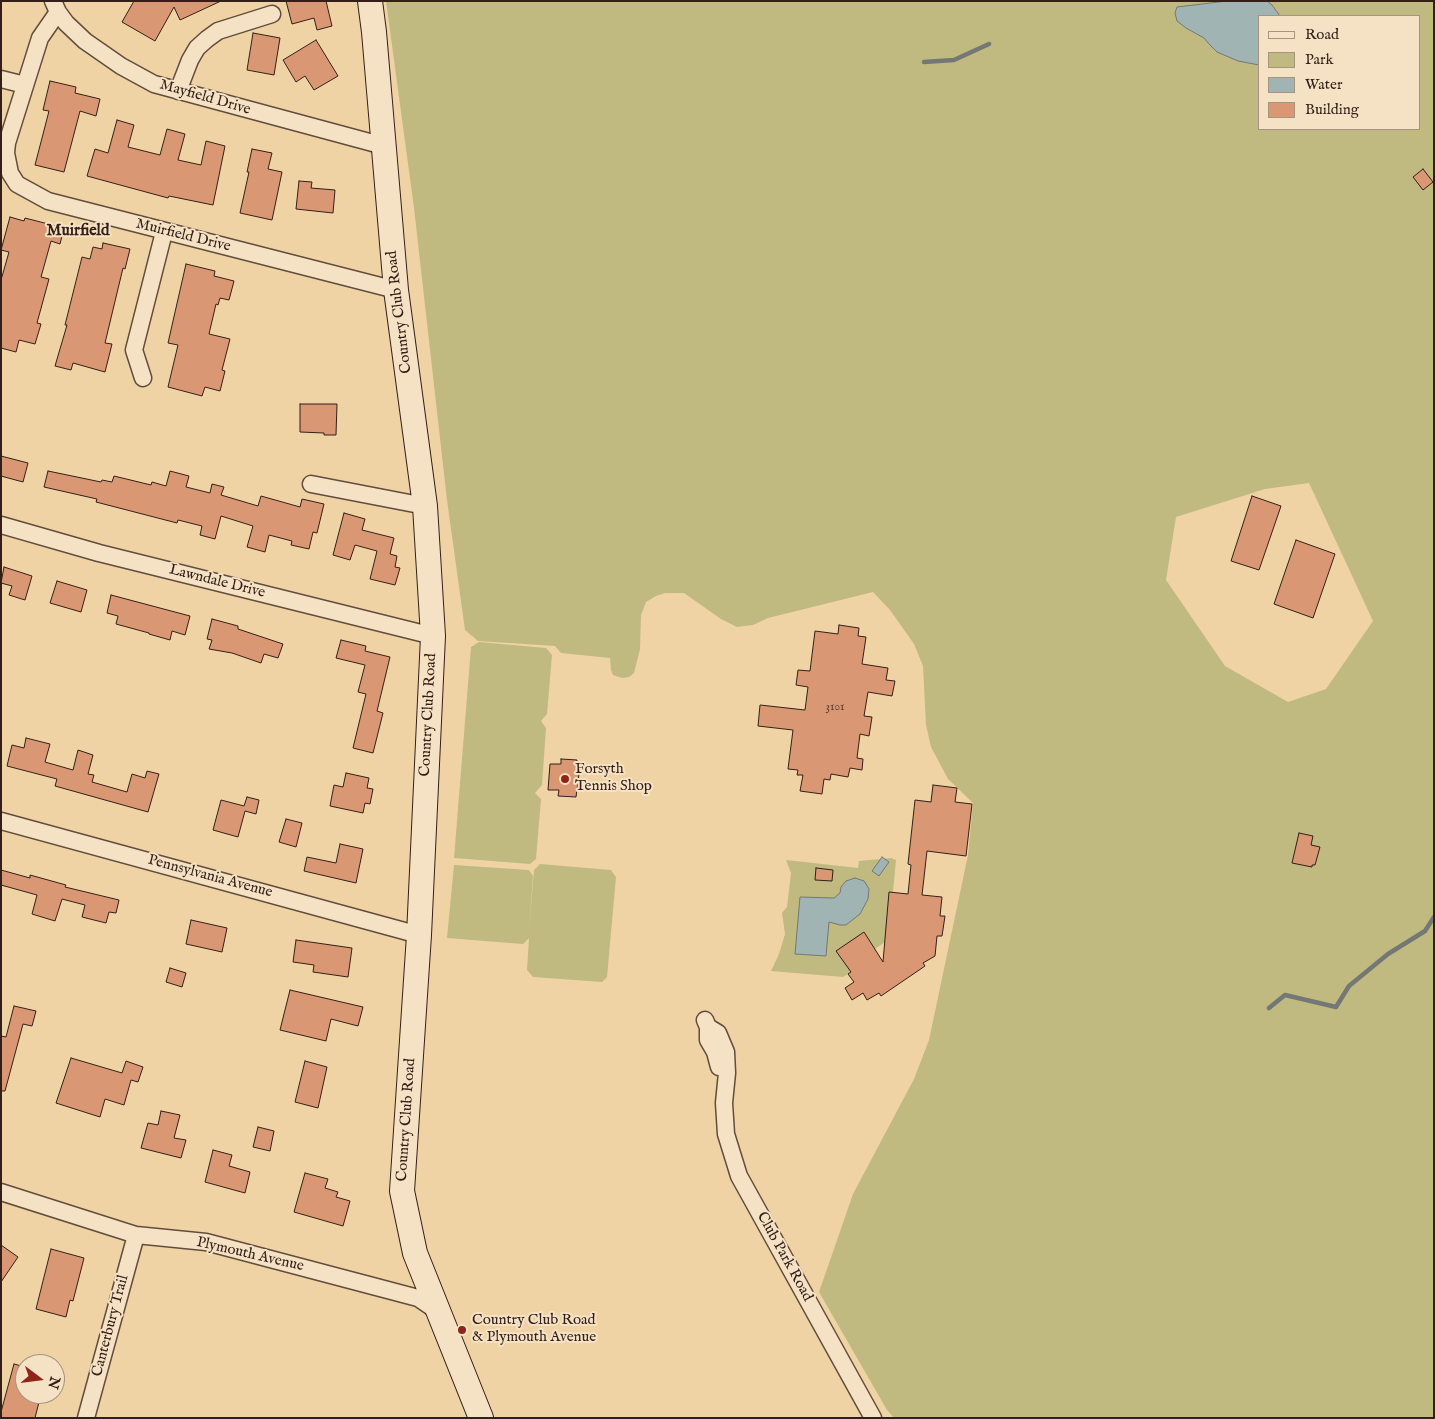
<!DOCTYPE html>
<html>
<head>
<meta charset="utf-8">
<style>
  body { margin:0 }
  #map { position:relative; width:1435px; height:1419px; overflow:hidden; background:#efd3a5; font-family:"IM FELL English",serif }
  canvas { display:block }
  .frame { position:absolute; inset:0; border:2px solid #331f18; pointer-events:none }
  .legend { position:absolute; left:1258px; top:15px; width:162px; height:115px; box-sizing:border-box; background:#f5e2c4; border:1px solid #a7947f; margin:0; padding:6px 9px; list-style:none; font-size:15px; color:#331f18 }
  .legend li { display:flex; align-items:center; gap:10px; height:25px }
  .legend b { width:25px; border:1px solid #a7947f }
  .north { position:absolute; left:15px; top:1354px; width:50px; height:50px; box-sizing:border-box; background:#f5e2c4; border:1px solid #a7947f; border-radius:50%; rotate:105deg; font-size:14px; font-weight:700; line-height:20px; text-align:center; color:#331f18 }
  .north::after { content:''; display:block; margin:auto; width:18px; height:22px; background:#8f2418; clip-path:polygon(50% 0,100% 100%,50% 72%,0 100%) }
</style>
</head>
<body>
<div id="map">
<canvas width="1435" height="1419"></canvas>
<div class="frame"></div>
<ul class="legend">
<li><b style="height:6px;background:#f5e2c4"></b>Road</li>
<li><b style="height:14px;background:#c0ba81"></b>Park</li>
<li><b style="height:14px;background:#a0b4b3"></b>Water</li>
<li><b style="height:14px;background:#da9773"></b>Building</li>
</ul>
<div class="north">N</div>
</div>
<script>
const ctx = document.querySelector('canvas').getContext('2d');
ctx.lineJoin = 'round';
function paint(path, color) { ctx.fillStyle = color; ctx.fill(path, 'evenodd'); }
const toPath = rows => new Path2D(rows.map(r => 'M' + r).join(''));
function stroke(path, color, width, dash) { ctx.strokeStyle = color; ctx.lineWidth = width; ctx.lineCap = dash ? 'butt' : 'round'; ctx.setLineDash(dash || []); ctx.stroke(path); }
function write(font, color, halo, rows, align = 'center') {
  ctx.font = font + ' "IM FELL English",serif'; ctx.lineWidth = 4; ctx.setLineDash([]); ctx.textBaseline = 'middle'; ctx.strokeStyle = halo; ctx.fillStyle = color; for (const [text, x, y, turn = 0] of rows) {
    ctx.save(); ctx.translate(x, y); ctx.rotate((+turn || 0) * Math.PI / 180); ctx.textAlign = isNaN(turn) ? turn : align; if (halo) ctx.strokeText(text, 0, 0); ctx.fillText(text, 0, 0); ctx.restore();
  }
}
const green = toPath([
  [386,1,1434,1,1434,1418,894,1418,887,1410,819,1292,853,1194,914,1079,929,1040,968,855,973,803,948,779,931,747,926,725,923,666,914,644,890,610,873,592,768,618,753,625,737,627,721,619,684,593,665,593,656,596,646,602,641,615,640,649,634,673,629,677,622,678,613,675,611,670,610,658,561,653,555,646,478,641,465,630,447,500,414,208],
  [1259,16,1419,16,1419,129,1259,129],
  [1309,483,1373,621,1326,689,1288,702,1225,666,1166,580,1176,517,1265,489],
  [479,642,546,648,552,655,547,714,541,721,546,728,542,785,535,793,541,799,536,859,530,864,454,858,471,647],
  [891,858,896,860,893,892,889,892,888,940,875,949,878,955,843,977,771,971,779,954,785,934,782,913,787,907,791,873,786,860,858,868,859,861],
  [540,864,611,870,616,877,607,977,602,982,533,977,527,970,529,938,523,944,447,938,454,865,529,870,533,876,529,931,534,870]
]);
const water = toPath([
  [1227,1,1267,1,1272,5,1280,16,1259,16,1259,65,1238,61,1217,52,1209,44,1204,38,1186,28,1177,21,1175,13,1177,7,1227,1],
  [882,857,889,862,879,876,872,871,882,857],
  [855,878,864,881,869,889,868,899,860,914,846,925,840,925,829,922,826,956,795,954,800,897,834,898,840,893,841,887,846,881,855,878]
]);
const stream = toPath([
  [924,62,954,60,989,44],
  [1269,1008,1285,995,1336,1007,1349,986,1388,954,1425,931,1434,917]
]);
const building = toPath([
  [134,1,221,1,180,20,174,7,155,41,122,22,134,1],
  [286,1,326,1,332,26,317,30,314,18,292,24,286,1],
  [253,33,280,38,274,75,247,70,253,33],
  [316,40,338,76,314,90,305,76,296,82,283,60,316,40],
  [50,81,76,87,75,93,100,99,96,116,80,111,64,172,35,165,49,111,43,110,50,81],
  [117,120,134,125,128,147,160,155,167,129,185,134,178,160,201,165,206,141,225,146,213,205,169,196,168,198,87,176,95,149,108,153,117,120],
  [252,149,272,153,268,169,282,172,272,220,240,213,249,172,247,172,252,149],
  [1423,169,1433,182,1423,190,1413,177,1423,169],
  [299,181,312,182,311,188,335,190,333,213,296,209,299,181],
  [10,217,24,221,25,218,64,228,60,244,51,241,41,277,49,279,37,323,41,324,35,344,19,340,16,352,1,348,1,280,9,252,1,250,10,217],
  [103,243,130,249,125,269,123,268,105,343,112,344,105,372,73,363,71,370,55,366,67,325,65,325,82,257,90,259,93,247,102,249,103,243],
  [186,264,215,271,214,276,234,281,229,300,220,298,218,305,216,304,209,334,230,339,222,370,225,371,220,391,205,387,202,396,168,387,178,345,168,343,186,264],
  [300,404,337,404,336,435,324,435,324,433,300,432,300,404],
  [1,456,28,463,23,482,1,476,1,456],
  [48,471,101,482,102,480,112,482,114,476,151,485,152,482,166,486,170,471,189,476,186,487,210,493,212,484,224,487,221,495,258,506,261,496,300,507,302,499,324,504,317,533,313,532,309,549,291,545,292,541,269,535,265,552,247,547,253,526,221,516,215,539,200,535,202,526,178,520,177,523,96,502,97,499,44,487,48,471],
  [1252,496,1281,506,1259,570,1231,561,1252,496],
  [344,513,365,519,362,530,394,538,390,554,397,556,395,567,400,568,395,585,370,579,377,551,355,545,350,560,333,555,344,513],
  [1296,540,1335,554,1313,618,1274,604,1296,540],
  [4,567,32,576,25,600,9,595,12,586,1,583,4,567],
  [57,581,87,590,81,612,50,603,57,581],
  [111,595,190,616,185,635,172,631,170,640,149,634,149,633,116,624,118,616,107,613,111,595],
  [212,619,238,626,238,629,283,644,278,658,264,654,261,663,232,653,209,649,212,640,207,639,212,619],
  [839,625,859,628,858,636,866,637,862,664,888,668,886,680,895,681,892,696,868,692,864,716,872,717,869,736,860,734,857,758,863,759,862,770,850,768,848,777,831,774,830,780,824,779,822,794,800,791,803,775,797,775,798,770,788,769,793,730,758,726,760,705,805,710,808,687,796,685,798,670,810,671,815,631,838,634,839,625],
  [341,640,366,646,365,651,390,657,377,711,383,713,373,753,353,748,366,694,358,692,365,665,336,658,341,640],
  [26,738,50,744,45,762,73,770,78,750,93,755,88,774,94,775,92,782,127,792,132,774,145,778,147,771,159,774,148,812,55,786,57,779,7,766,12,745,24,748,26,738],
  [561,759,577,760,576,767,578,767,579,774,576,797,558,796,559,790,548,790,550,764,561,764,561,759],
  [346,773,369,778,367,788,373,789,370,804,365,803,363,813,330,806,334,785,343,787,346,773],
  [933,785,957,788,955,802,972,804,966,856,927,851,922,895,942,897,940,916,945,916,942,936,937,936,935,956,923,963,925,966,881,996,879,993,867,1000,863,993,852,1000,845,988,854,982,848,974,851,972,836,951,864,932,883,962,889,892,908,894,911,865,908,864,915,800,931,802,933,785],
  [247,797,259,800,256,814,245,811,238,837,213,830,221,800,244,806,247,797],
  [286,819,302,823,296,847,279,842,286,819],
  [1299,833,1313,836,1311,845,1320,847,1315,865,1312,865,1312,867,1292,863,1299,833],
  [340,844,363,849,356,883,304,871,307,857,336,863,340,844],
  [816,868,833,870,832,881,815,880,816,868],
  [1,870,30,878,30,875,66,885,65,887,119,900,116,913,109,912,106,923,82,917,85,905,62,899,55,921,32,914,37,895,1,885,1,870],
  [191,920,227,928,222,952,186,944,191,920],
  [296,940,352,948,348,977,313,972,314,965,293,962,296,940],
  [170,968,186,973,182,987,166,982,170,968],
  [290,990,363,1007,358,1026,331,1019,326,1041,280,1030,290,990],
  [14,1006,36,1011,32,1026,23,1024,5,1091,1,1091,1,1036,6,1037,14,1006],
  [71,1058,122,1073,126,1061,143,1067,138,1082,131,1080,124,1105,105,1099,100,1117,56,1103,71,1058],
  [305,1061,327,1067,318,1108,295,1102,305,1061],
  [161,1111,180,1115,174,1138,186,1140,181,1158,141,1148,148,1123,158,1125,161,1111],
  [258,1127,274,1131,270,1151,253,1147,258,1127],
  [213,1150,232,1155,229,1166,250,1172,245,1193,205,1182,213,1150],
  [305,1173,328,1179,325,1188,338,1192,336,1197,350,1201,343,1226,294,1212,305,1173],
  [1,1245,18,1257,1,1282,1,1245],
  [51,1249,84,1258,73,1301,70,1300,66,1317,36,1309,51,1249],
  [14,1364,25,1367,25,1394,41,1394,35,1418,1,1418,1,1412,14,1364]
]);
const street = toPath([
  [53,1,58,12,66,23,85,41,121,66,154,84,384,146],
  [58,12,40,38,7,143,6,153,10,173,17,184,48,201,396,290],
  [1,79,25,85],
  [178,91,190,60,197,48,207,39,218,31,272,14],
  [143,378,134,350,164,232],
  [311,484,425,506],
  [1,525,99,553,433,636],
  [1,821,419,935],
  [705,1020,708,1027,708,1040,715,1052,719,1067],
  [708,1027,718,1033,726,1052,727,1073,724,1103,726,1134,739,1176,873,1418],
  [1,1192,136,1235,206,1242,418,1298,437,1311],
  [86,1418,136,1235]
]);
const secondary = toPath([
  [370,1,374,32,396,290,425,506,433,636,419,935,402,1191,415,1253,481,1418]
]);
const markers = [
  [565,779,5,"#8f2418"],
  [462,1330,5,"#8f2418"]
];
const numberNames = [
  ["3101",835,708]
];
const streetNames = [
  ["Mayfield Drive",205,98,16],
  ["Muirfield Drive",183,236,14],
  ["Country Club Road",400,312,-97],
  ["Lawndale Drive",217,582,14],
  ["Country Club Road",429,715,-87],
  ["Pennsylvania Avenue",210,877,15],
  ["Country Club Road",407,1120,-86],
  ["Plymouth Avenue",250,1255,13],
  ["Club Park Road",784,1257,61],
  ["Canterbury Trail",111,1326,-75]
];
const poiNames = [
  ["Forsyth",575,770],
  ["Tennis Shop",575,787],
  ["Country Club Road",472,1321],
  ["& Plymouth Avenue",472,1338]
];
const neighbourhoodNames = [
  ["Muirfield",78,232]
];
paint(green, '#c0ba81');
paint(water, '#a0b4b3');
stroke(water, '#747875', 1);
stroke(stream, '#747875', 4.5);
paint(building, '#da9773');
stroke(building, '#331f18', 1);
stroke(street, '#624c3b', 19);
stroke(secondary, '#331f18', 26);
stroke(street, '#f5e2c4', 16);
stroke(secondary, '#f5e2c4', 24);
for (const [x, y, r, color] of markers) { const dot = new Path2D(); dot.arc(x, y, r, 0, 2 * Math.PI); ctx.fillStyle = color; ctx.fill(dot); stroke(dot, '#f5e2c4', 2); }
write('12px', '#5d3d2f', null, numberNames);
write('15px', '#331f18', '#f5e2c4', streetNames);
write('15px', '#331f18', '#f5e2c4', poiNames, 'left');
write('bold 16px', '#331f18', '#f5e2c4', neighbourhoodNames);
</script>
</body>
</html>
